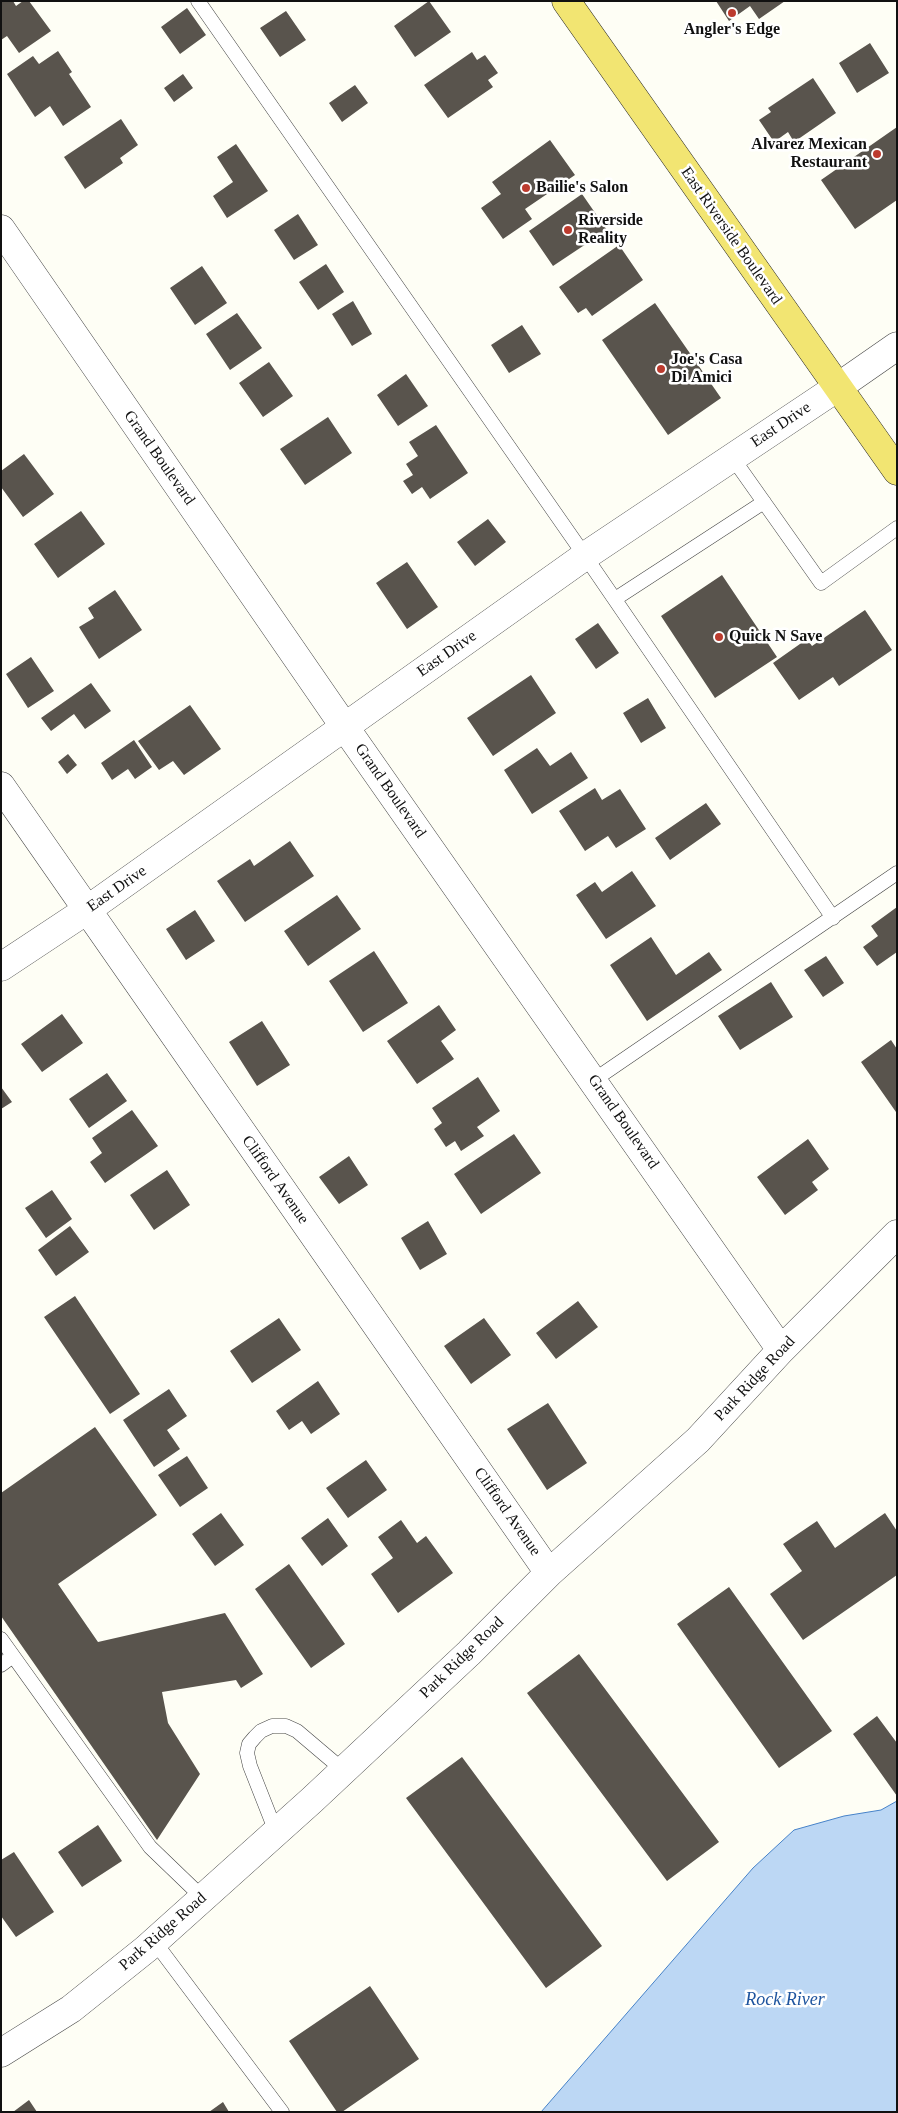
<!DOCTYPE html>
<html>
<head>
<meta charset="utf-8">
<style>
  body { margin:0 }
  #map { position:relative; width:898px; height:2113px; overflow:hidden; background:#fefef5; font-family:"Times New Roman",serif }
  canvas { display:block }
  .frame { position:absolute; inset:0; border:2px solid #111; pointer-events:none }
</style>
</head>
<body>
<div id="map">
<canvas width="898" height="2113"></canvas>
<div class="frame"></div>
</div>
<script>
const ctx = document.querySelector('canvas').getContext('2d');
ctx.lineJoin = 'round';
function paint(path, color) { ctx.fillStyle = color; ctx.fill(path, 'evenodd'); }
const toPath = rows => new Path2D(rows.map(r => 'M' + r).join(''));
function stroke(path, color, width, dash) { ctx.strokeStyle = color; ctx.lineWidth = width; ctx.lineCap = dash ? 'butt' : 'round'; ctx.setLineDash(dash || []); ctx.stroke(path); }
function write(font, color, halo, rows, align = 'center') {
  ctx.font = font + ' "Times New Roman",serif'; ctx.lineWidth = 5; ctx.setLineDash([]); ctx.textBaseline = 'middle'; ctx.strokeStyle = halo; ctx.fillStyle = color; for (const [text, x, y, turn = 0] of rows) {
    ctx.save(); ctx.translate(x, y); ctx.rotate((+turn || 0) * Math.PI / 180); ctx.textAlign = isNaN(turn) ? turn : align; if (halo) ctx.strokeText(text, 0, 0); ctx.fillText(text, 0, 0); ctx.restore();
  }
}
const water = toPath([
  [897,1801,897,2112,541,2112,753,1868,794,1830,844,1816,881,1810,897,1801]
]);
const building = toPath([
  [1,1,13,1,16,6,23,1,29,1,51,31,19,53,7,36,1,40],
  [429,1,451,32,415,57,394,26],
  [716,1,785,1,759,19,750,6,729,21],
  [187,8,206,35,180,54,161,27],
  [286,11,306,40,280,57,260,28],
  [870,43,889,73,857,93,839,63],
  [58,51,72,72,69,74,91,107,63,126,50,106,35,117,7,74,33,56,39,64],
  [472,52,477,60,485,55,498,73,488,80,493,87,448,118,424,85],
  [183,74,193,88,174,102,164,88],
  [813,78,836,113,794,142,788,132,774,142,759,120,771,112,768,108],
  [355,85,368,103,342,122,329,103],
  [121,119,138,145,120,158,123,163,85,189,64,157],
  [897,127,897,200,855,229,821,180],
  [550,140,575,175,525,209,532,219,503,239,481,208,501,194,492,182],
  [236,144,268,191,227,218,213,196,233,182,217,157],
  [582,194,607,230,553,266,529,231],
  [298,214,318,245,294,260,274,230],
  [619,245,643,280,592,316,586,308,578,313,559,287],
  [326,264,344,292,318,310,299,282],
  [202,266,227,303,195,325,170,288],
  [353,301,372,334,352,346,332,314],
  [655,303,721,398,668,435,602,340],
  [237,313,262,348,230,370,206,334],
  [522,325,541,354,509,373,491,345],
  [269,362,293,396,263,417,239,383],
  [406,374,428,406,398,426,377,395],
  [328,417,352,453,305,485,280,449],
  [436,425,468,473,430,499,422,487,412,494,403,481,413,475,406,464,418,456,409,442],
  [24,454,54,494,23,517,1,487,1,471],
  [81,511,105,544,58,578,34,544],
  [488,519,506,542,475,566,457,542],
  [407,562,438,607,407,629,376,583],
  [722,575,777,657,715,698,661,616],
  [115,590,142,630,99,659,79,627,94,618,88,608],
  [865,610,892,650,839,686,833,677,799,700,773,663,807,639,812,646],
  [598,623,619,653,596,669,575,639],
  [31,657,54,691,28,708,6,674],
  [531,675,556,713,493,756,467,718],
  [91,683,111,711,85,729,74,714,51,731,41,718],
  [648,698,666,728,641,743,623,713],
  [190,705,221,749,184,775,173,761,159,770,138,741],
  [134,740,152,767,135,779,128,769,112,780,101,763],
  [537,748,550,766,571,752,588,778,532,814,504,770],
  [68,754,77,765,67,774,58,762],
  [595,788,602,800,620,789,646,829,616,848,608,836,585,851,559,811],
  [706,803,721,824,670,860,655,838],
  [290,841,314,876,245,922,217,881,250,859,254,866],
  [632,871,656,906,606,939,576,895,595,882,602,892],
  [337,895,361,929,308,966,284,931],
  [897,907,897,952,877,966,863,947,878,936,871,926],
  [195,910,215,941,186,960,166,929],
  [651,937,676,975,709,952,722,970,647,1021,610,965],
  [374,951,408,1003,363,1032,329,981],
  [826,956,844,983,823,997,804,970],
  [771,982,793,1017,740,1050,718,1016],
  [439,1005,456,1030,441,1041,454,1059,417,1084,387,1041],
  [62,1014,83,1043,42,1072,21,1044],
  [262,1021,290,1065,257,1086,229,1042],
  [891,1040,897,1049,896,1112,861,1062],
  [107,1073,127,1101,89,1128,69,1099],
  [478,1077,500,1111,477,1127,484,1136,461,1151,455,1141,446,1147,434,1129,442,1123,432,1108],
  [1,1087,12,1102,1,1109],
  [132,1110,158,1146,105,1183,90,1162,102,1153,92,1138],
  [514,1134,541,1173,481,1214,454,1174],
  [808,1139,829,1169,812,1182,818,1190,785,1215,757,1177],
  [349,1156,368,1185,339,1204,319,1177],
  [167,1170,190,1205,154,1230,130,1195],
  [52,1190,72,1219,46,1238,25,1208],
  [428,1221,447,1254,420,1270,401,1238],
  [70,1226,89,1252,56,1276,38,1250],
  [75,1296,140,1394,110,1414,44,1317],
  [578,1301,598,1327,556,1359,536,1333],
  [279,1318,301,1350,252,1383,230,1351],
  [484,1318,511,1355,471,1384,444,1346],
  [318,1381,340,1414,311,1434,302,1421,289,1430,276,1411],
  [169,1389,187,1416,167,1430,180,1449,154,1467,123,1420],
  [548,1403,587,1463,547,1490,507,1429],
  [95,1427,157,1515,58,1584,98,1642,225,1613,263,1674,241,1688,236,1680,162,1692,168,1723,200,1774,157,1840,1,1616,1,1493],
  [187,1456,208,1488,180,1507,158,1475],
  [366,1460,387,1490,348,1518,326,1488],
  [221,1513,244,1545,215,1566,192,1534],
  [885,1513,897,1531,897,1575,803,1640,770,1594,802,1571,783,1544,817,1521,835,1548],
  [328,1518,348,1546,322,1566,301,1538],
  [401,1520,417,1543,426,1536,453,1573,398,1613,371,1574,393,1558,378,1537],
  [289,1564,345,1644,311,1668,255,1589],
  [729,1587,832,1731,779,1768,677,1624],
  [579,1654,719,1842,667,1881,527,1693],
  [877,1716,897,1743,897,1796,853,1734],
  [462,1757,602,1946,546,1988,406,1798],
  [98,1825,122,1861,82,1887,58,1852],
  [14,1852,54,1912,16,1937,1,1916,1,1860],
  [370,1986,419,2059,342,2112,337,2112,289,2041],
  [29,2100,37,2112,13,2112],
  [223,2102,229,2112,209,2112]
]);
const service = toPath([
  [198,1,585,556,833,918],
  [732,457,821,583,897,528],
  [615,599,764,502],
  [594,1080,897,873],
  [1,1639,150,1847,203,1898],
  [1,1665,13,1656],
  [276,1832,250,1766,247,1753,249,1744,255,1737,261,1731,272,1726,286,1726,297,1731,343,1770],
  [154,1941,282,2112]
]);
const minor = toPath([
  [1,229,344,726,781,1350],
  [1,786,549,1573],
  [1,967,87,910,585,556,838,387],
  [1,2053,71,2009,146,1949,312,1800,469,1653,549,1573,698,1440,781,1350,897,1234]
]);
const tertiary = toPath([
  [838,387,897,346]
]);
const primary = toPath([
  [566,1,897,471]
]);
const markers = [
  [732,13,5,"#bc3b2e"],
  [877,154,5,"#bc3b2e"],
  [526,188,5,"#bc3b2e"],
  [568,230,5,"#bc3b2e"],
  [661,369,5,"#bc3b2e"],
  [719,637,5,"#bc3b2e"]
];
const poiNames = [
  ["Angler's Edge",732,30,"center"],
  ["Alvarez Mexican",867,145,"right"],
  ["Restaurant",867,163,"right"],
  ["Bailie's Salon",536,188],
  ["Riverside",578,221],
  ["Reality",578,239],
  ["Joe's Casa",671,360],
  ["Di Amici",671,378],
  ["Quick N Save",729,637]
];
const streetNames = [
  ["East Riverside Boulevard",731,236,55],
  ["East Drive",781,425,-34],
  ["Grand Boulevard",159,458,55],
  ["East Drive",447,654,-35],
  ["Grand Boulevard",390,791,55],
  ["East Drive",117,889,-35],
  ["Grand Boulevard",623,1122,55],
  ["Clifford Avenue",275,1180,55],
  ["Park Ridge Road",755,1379,-47],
  ["Clifford Avenue",507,1512,55],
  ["Park Ridge Road",462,1658,-44],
  ["Park Ridge Road",163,1932,-41]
];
const waterNames = [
  ["Rock River",785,2000]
];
paint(water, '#bcd7f4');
stroke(water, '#4682c8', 1);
paint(building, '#59544d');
stroke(service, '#444', 15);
stroke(minor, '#444', 29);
stroke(tertiary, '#444', 29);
stroke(primary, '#222', 29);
stroke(service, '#fff', 14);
stroke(minor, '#fff', 28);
stroke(tertiary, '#fff', 28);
stroke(primary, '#f2e572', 28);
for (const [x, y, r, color] of markers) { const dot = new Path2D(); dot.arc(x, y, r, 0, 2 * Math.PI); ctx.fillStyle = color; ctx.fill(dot); stroke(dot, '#fff', 2); }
write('bold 16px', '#111', '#fff', poiNames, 'left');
write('16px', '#111', '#fff', streetNames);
write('italic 18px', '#1e549e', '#fff', waterNames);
</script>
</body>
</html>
